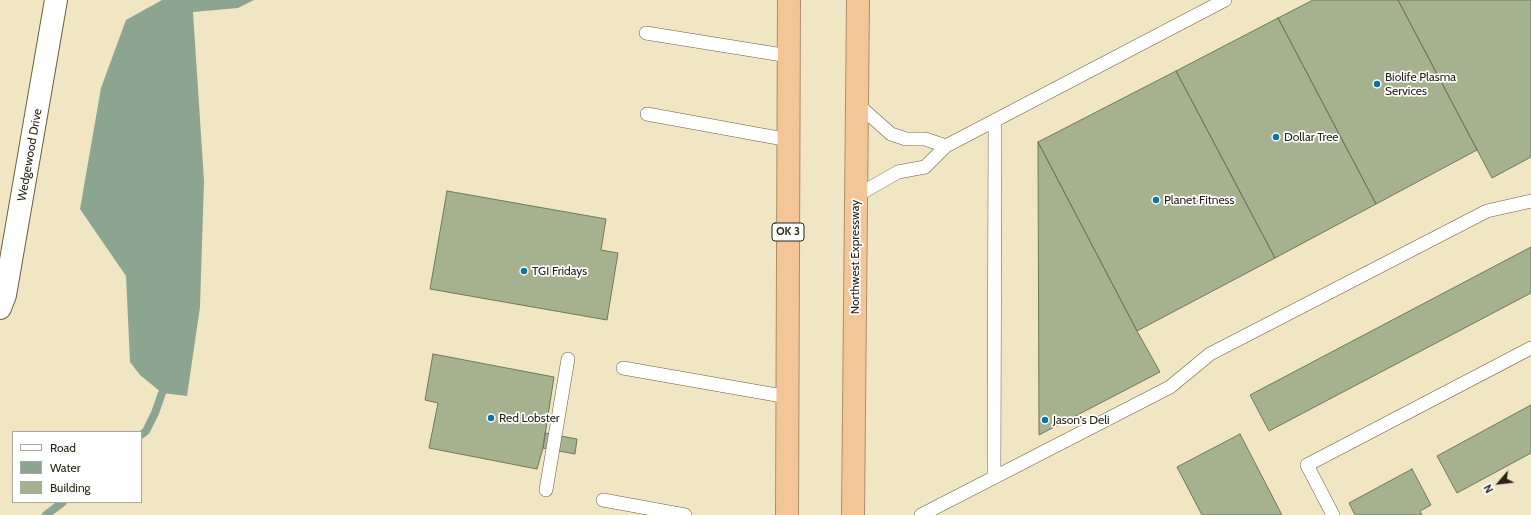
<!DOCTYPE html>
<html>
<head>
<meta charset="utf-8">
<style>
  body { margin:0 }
  #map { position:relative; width:1531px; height:515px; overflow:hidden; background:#f0e6c3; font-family:Cabin,sans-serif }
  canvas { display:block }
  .legend { position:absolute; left:12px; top:431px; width:130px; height:72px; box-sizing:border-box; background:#fff; border:1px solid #a9a7a2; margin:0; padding:5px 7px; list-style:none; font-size:12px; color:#272416 }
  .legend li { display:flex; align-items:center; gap:8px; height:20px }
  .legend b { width:20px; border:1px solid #a9a7a2 }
  .north { position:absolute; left:1479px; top:463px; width:40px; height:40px; -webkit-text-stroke:3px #fff; paint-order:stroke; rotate:242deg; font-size:11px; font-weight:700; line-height:16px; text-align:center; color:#272416 }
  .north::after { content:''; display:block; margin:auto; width:14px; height:18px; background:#272416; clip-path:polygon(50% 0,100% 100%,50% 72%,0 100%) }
</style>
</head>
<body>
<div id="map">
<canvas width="1531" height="515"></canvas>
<ul class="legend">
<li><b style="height:5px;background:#fff"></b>Road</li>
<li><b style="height:11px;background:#8ca591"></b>Water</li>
<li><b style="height:11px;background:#a6b18f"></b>Building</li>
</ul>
<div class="north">N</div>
</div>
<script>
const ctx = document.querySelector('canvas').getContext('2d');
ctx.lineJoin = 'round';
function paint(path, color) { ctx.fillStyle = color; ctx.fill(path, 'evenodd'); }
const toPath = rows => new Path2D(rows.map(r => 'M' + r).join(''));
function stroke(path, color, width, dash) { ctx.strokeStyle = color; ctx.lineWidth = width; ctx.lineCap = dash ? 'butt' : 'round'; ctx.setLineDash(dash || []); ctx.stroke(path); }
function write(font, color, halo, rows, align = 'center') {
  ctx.font = font + ' Cabin,sans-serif'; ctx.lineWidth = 3.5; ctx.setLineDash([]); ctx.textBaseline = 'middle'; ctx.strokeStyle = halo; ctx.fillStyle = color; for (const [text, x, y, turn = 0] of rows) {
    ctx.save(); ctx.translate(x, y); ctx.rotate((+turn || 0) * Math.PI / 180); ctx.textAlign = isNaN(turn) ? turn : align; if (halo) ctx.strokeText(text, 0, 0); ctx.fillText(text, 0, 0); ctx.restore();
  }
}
const water = toPath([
  [162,0,254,0,238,8,193,12,204,181,200,307,187,396,162,393,140,375,130,362,126,276,80,209,101,88,126,20]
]);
const stream = toPath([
  [141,435,146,431,155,413,162,393],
  [46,515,63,502]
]);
const building = toPath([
  [1313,0,1398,0,1477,150,1376,204,1278,18,1313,0],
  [1398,0,1531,0,1531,157,1492,178,1398,0],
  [1278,18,1376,204,1275,258,1176,71,1278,18],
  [1176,71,1275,258,1137,331,1038,142,1176,71],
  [1038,142,1137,331,1160,372,1039,435,1038,142],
  [447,191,606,219,601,250,618,253,607,320,430,289,447,191],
  [1531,247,1531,293,1269,431,1250,395,1531,247],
  [433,354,554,377,543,448,537,469,429,448,438,403,425,400,433,354],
  [1531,405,1531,453,1457,493,1437,456,1531,405],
  [545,433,577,439,575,454,543,448,545,433],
  [1240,434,1282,515,1202,515,1177,467,1240,434],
  [1412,469,1431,505,1420,511,1422,515,1355,515,1349,503,1412,469]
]);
const lane = toPath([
  [646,33,789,56],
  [856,103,891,134,906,139,925,139,946,146],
  [647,114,789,140],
  [856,196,898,172,925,167,946,146,1225,0],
  [623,368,788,397],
  [994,477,995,120],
  [546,490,568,359],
  [603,500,685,515],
  [921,515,1170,387,1210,354,1487,211,1531,201],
  [1333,515,1307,465,1531,348]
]);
const street = toPath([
  [0,308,5,295,56,0]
]);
const highway = toPath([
  [787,515,789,0],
  [853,515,858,0]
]);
const markers = [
  [1377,84,4,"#0c76a1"],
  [1276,137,4,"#0c76a1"],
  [1156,200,4,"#0c76a1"],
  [524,271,4,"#0c76a1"],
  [491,418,4,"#0c76a1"],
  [1045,420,4,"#0c76a1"]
];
const shields = [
  [788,232,32]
];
const shieldNames = [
  ["OK 3",788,232]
];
const poiNames = [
  ["Biolife Plasma",1385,77],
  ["Services",1385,91],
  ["Dollar Tree",1284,137],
  ["Planet Fitness",1164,200],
  ["TGI Fridays",532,271],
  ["Red Lobster",499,418],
  ["Jason's Deli",1053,420]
];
const streetNames = [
  ["Wedgewood Drive",30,155,-80],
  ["Northwest Expressway",855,257,-90]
];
paint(water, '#8ca591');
stroke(stream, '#8ca591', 8);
paint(building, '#a6b18f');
stroke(building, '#6f795a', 1);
stroke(lane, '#685f40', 14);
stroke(street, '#685f40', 24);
stroke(highway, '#ac8d6a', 24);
stroke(lane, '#fff', 13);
stroke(street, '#fff', 22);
stroke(highway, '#f4c597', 22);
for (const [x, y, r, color] of markers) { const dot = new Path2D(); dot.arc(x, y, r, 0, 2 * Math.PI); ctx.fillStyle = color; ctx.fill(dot); stroke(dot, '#fff', 1.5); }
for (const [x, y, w] of shields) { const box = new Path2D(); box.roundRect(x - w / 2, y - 9, w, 18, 3); ctx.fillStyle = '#fff'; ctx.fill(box); stroke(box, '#272416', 1); }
write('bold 11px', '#272416', null, shieldNames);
write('12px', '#272416', '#fff', poiNames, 'left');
write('12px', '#272416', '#fff', streetNames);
</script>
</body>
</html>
